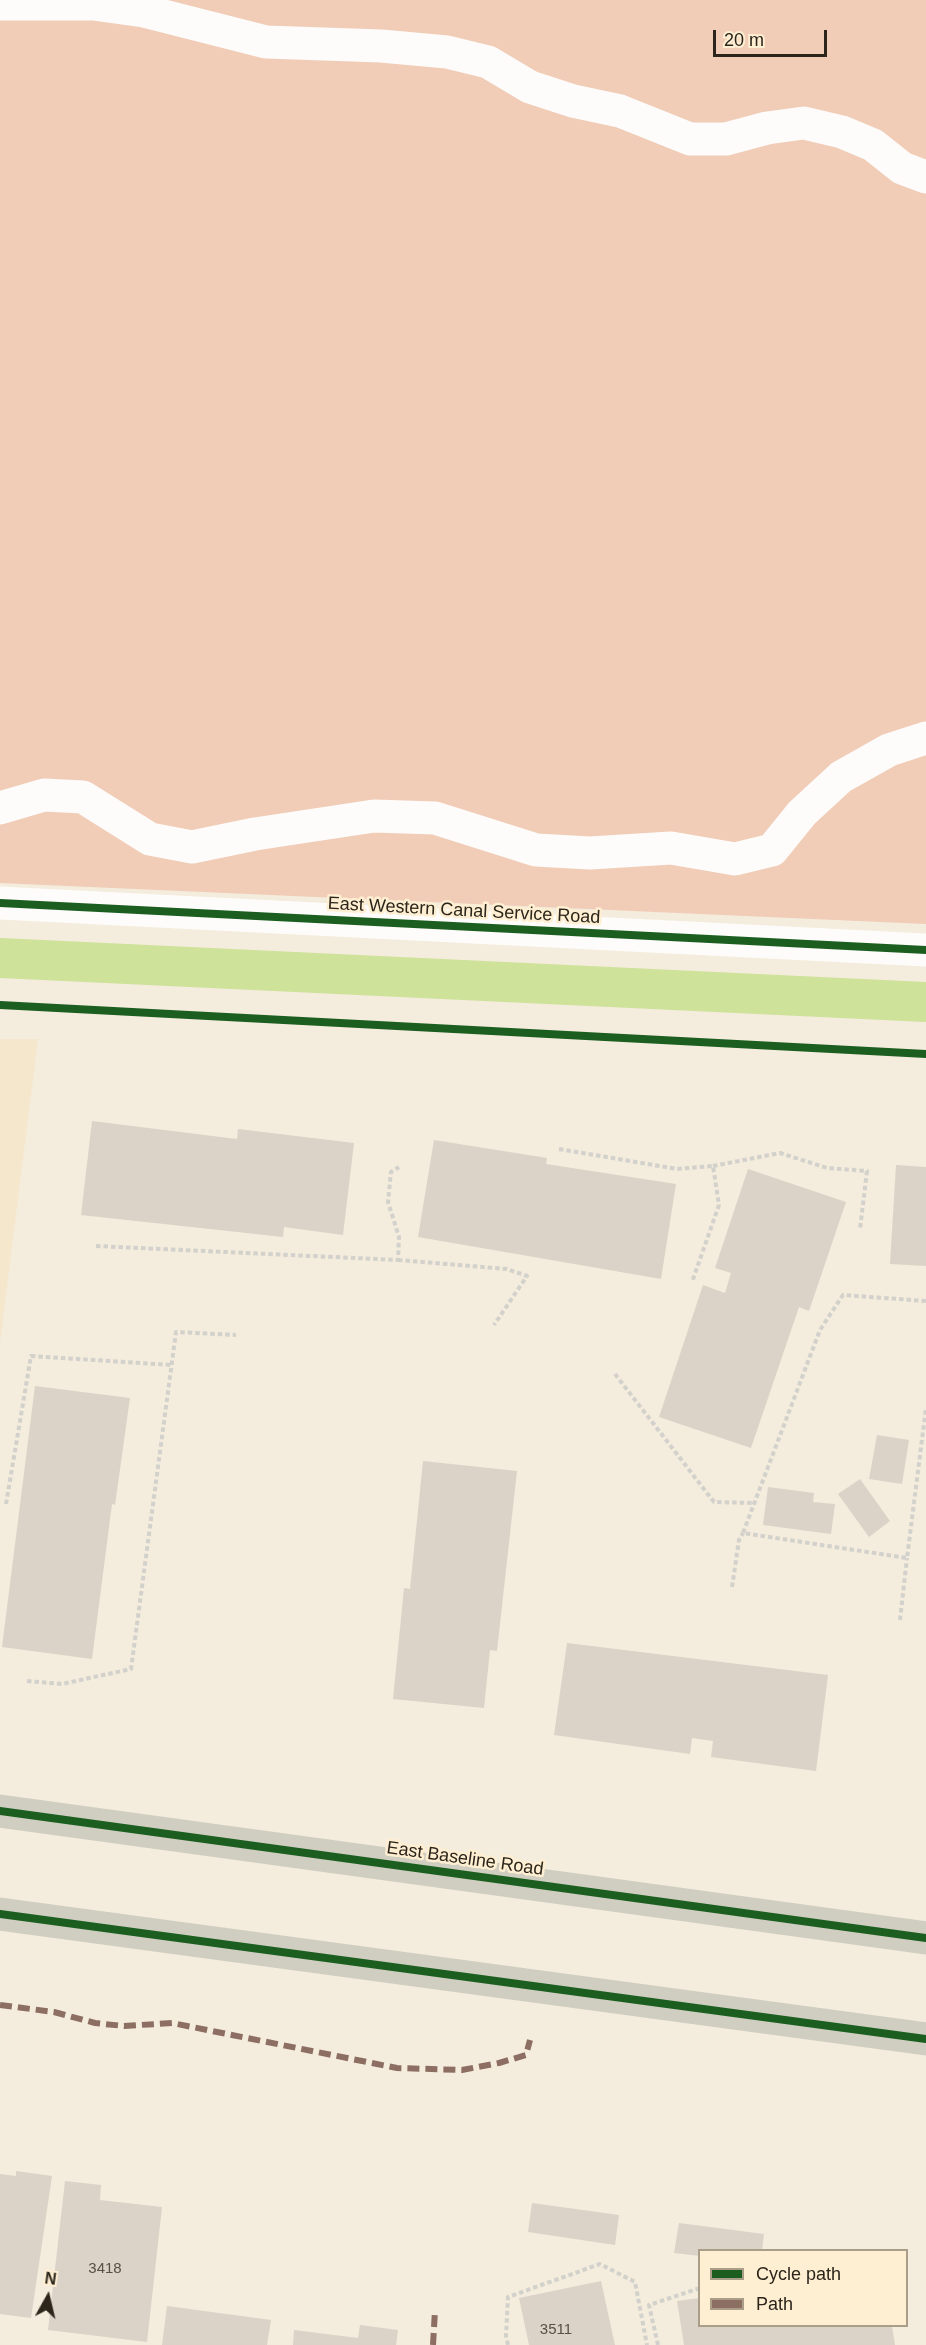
<!DOCTYPE html>
<html>
<head>
<meta charset="utf-8">
<style>
  body { margin:0 }
  #map { position:relative; width:926px; height:2345px; overflow:hidden; background:#f4ecdc; font-family:Helvetica,sans-serif }
  canvas { display:block }
  .legend { position:absolute; left:698px; top:2249px; width:210px; height:78px; box-sizing:border-box; background:#ffefd2; border:2px solid #aa9e89; margin:0; padding:8px 10px; list-style:none; font-size:18px; color:#2b251b }
  .legend li { display:flex; align-items:center; gap:12px; height:30px }
  .legend b { width:30px; border:2px solid #aa9e89 }
  .north { position:absolute; left:18px; top:2267px; width:60px; height:60px; -webkit-text-stroke:4px #ffefd2; paint-order:stroke; rotate:8deg; font-size:16px; font-weight:700; line-height:24px; text-align:center; color:#2b251b }
  .north::after { content:''; display:block; margin:auto; width:21px; height:27px; background:#2b251b; clip-path:polygon(50% 0,100% 100%,50% 72%,0 100%) }
  .scale { position:absolute; left:713px; top:30px; width:114px; height:27px; box-sizing:border-box; border:3px solid #2b251b; border-top:0; padding-left:8px; font-size:18px; line-height:21px; white-space:nowrap; color:#2b251b; -webkit-text-stroke:4px #ffefd2; paint-order:stroke }
</style>
</head>
<body>
<div id="map">
<canvas width="926" height="2345"></canvas>
<ul class="legend">
<li><b style="height:8px;background:#1b5e20"></b>Cycle path</li>
<li><b style="height:8px;background:#8d6e63"></b>Path</li>
</ul>
<div class="north">N</div>
<div class="scale">20 m</div>
</div>
<script>
const ctx = document.querySelector('canvas').getContext('2d');
ctx.lineJoin = 'round';
function paint(path, color) { ctx.fillStyle = color; ctx.fill(path, 'evenodd'); }
const toPath = rows => new Path2D(rows.map(r => 'M' + r).join(''));
function stroke(path, color, width, dash) { ctx.strokeStyle = color; ctx.lineWidth = width; ctx.lineCap = dash ? 'butt' : 'round'; ctx.setLineDash(dash || []); ctx.stroke(path); }
function write(font, color, halo, rows, align = 'center') {
  ctx.font = font + ' Helvetica,sans-serif'; ctx.lineWidth = 5; ctx.setLineDash([]); ctx.textBaseline = 'middle'; ctx.strokeStyle = halo; ctx.fillStyle = color; for (const [text, x, y, turn = 0] of rows) {
    ctx.save(); ctx.translate(x, y); ctx.rotate((+turn || 0) * Math.PI / 180); ctx.textAlign = isNaN(turn) ? turn : align; if (halo) ctx.strokeText(text, 0, 0); ctx.fillText(text, 0, 0); ctx.restore();
  }
}
const built = toPath([
  [0,1039,38,1039,0,1342]
]);
const green = toPath([
  [0,0,926,0,926,924,0,883]
]);
const canal = toPath([
  [0,958,926,1002]
]);
const building = toPath([
  [92,1121,237,1139,238,1129,354,1143,343,1235,284,1227,283,1237,81,1215],
  [434,1140,547,1158,546,1164,676,1184,661,1279,418,1237],
  [896,1165,926,1167,926,1266,890,1264],
  [748,1169,846,1202,809,1311,799,1307,751,1448,659,1417,703,1285,725,1293,731,1273,715,1268],
  [35,1386,130,1398,115,1505,112,1504,92,1659,2,1647],
  [877,1435,909,1440,902,1484,869,1479],
  [423,1461,517,1471,497,1651,490,1650,484,1708,393,1699,404,1588,410,1589],
  [860,1479,890,1521,869,1537,838,1494],
  [768,1487,814,1493,813,1502,835,1504,831,1534,763,1525],
  [567,1643,828,1675,816,1771,711,1757,713,1741,692,1738,690,1754,554,1735],
  [16,2171,52,2176,31,2318,0,2314,0,2174,16,2176],
  [65,2181,101,2185,100,2200,162,2207,147,2342,48,2330],
  [532,2203,619,2215,615,2245,528,2232],
  [679,2223,764,2234,762,2250,700,2250,700,2256,674,2253],
  [601,2281,615,2345,529,2345,519,2298],
  [700,2298,700,2326,892,2326,895,2345,684,2345,677,2301],
  [167,2306,271,2320,267,2345,162,2345],
  [360,2325,398,2330,396,2345,293,2345,294,2330,358,2338]
]);
const path = toPath([
  [559,1149,677,1169,713,1166,719,1205,692,1282],
  [713,1166,780,1153,827,1168,867,1171,860,1229],
  [96,1246,398,1260,399,1237,388,1202,391,1172,399,1167],
  [398,1260,507,1269,527,1276,494,1325],
  [926,1301,843,1295,820,1330,743,1533,907,1558,926,1408],
  [615,1374,714,1502,754,1503],
  [6,1504,31,1356,172,1365],
  [732,1587,739,1540,743,1533],
  [900,1620,907,1558],
  [27,1681,62,1684,131,1669,176,1332,236,1335],
  [508,2345,506,2336,508,2297,600,2264,635,2282,647,2345],
  [658,2345,649,2305,700,2288]
]);
const minor = toPath([
  [0,4,93,4,144,11,266,42,381,46,447,52,488,62,530,87,573,101,620,111,690,139,726,139,767,128,804,123,842,132,873,145,902,168,926,177],
  [0,808,44,795,83,797,150,839,192,847,255,834,374,816,435,818,536,850,590,853,671,848,735,859,772,850,802,813,841,777,889,750,926,738],
  [0,903,926,950]
]);
const major = toPath([
  [0,1811,926,1938],
  [0,1914,926,2039]
]);
const quiet = toPath([
  [0,2005,54,2012,95,2023,124,2026,172,2023,397,2068,462,2070,499,2063,526,2055,530,2040],
  [433,2345,435,2310]
]);
const cycleway = toPath([
  [0,903,926,950],
  [0,1005,926,1054],
  [0,1811,926,1938],
  [0,1914,926,2039]
]);
const numberNames = [
  ["3418",105,2269],
  ["3511",556,2330]
];
const streetNames = [
  ["East Western Canal Service Road",464,911,3],
  ["East Baseline Road",465,1859,8]
];
paint(built, '#f5e7cc');
paint(green, '#f1ccb7');
stroke(canal, '#cee29a', 40);
paint(building, '#dbd3c8');
stroke(path, '#d3d1cc', 4, [4.5, 3]);
stroke(minor, '#fdfcfa', 33);
stroke(major, '#d0cec1', 33);
stroke(quiet, '#8d6e63', 6, [12, 6]);
stroke(cycleway, '#1b5e20', 8);
write('15px', '#575046', null, numberNames);
write('18px', '#2b251b', '#ffefd2', streetNames);
</script>
</body>
</html>
